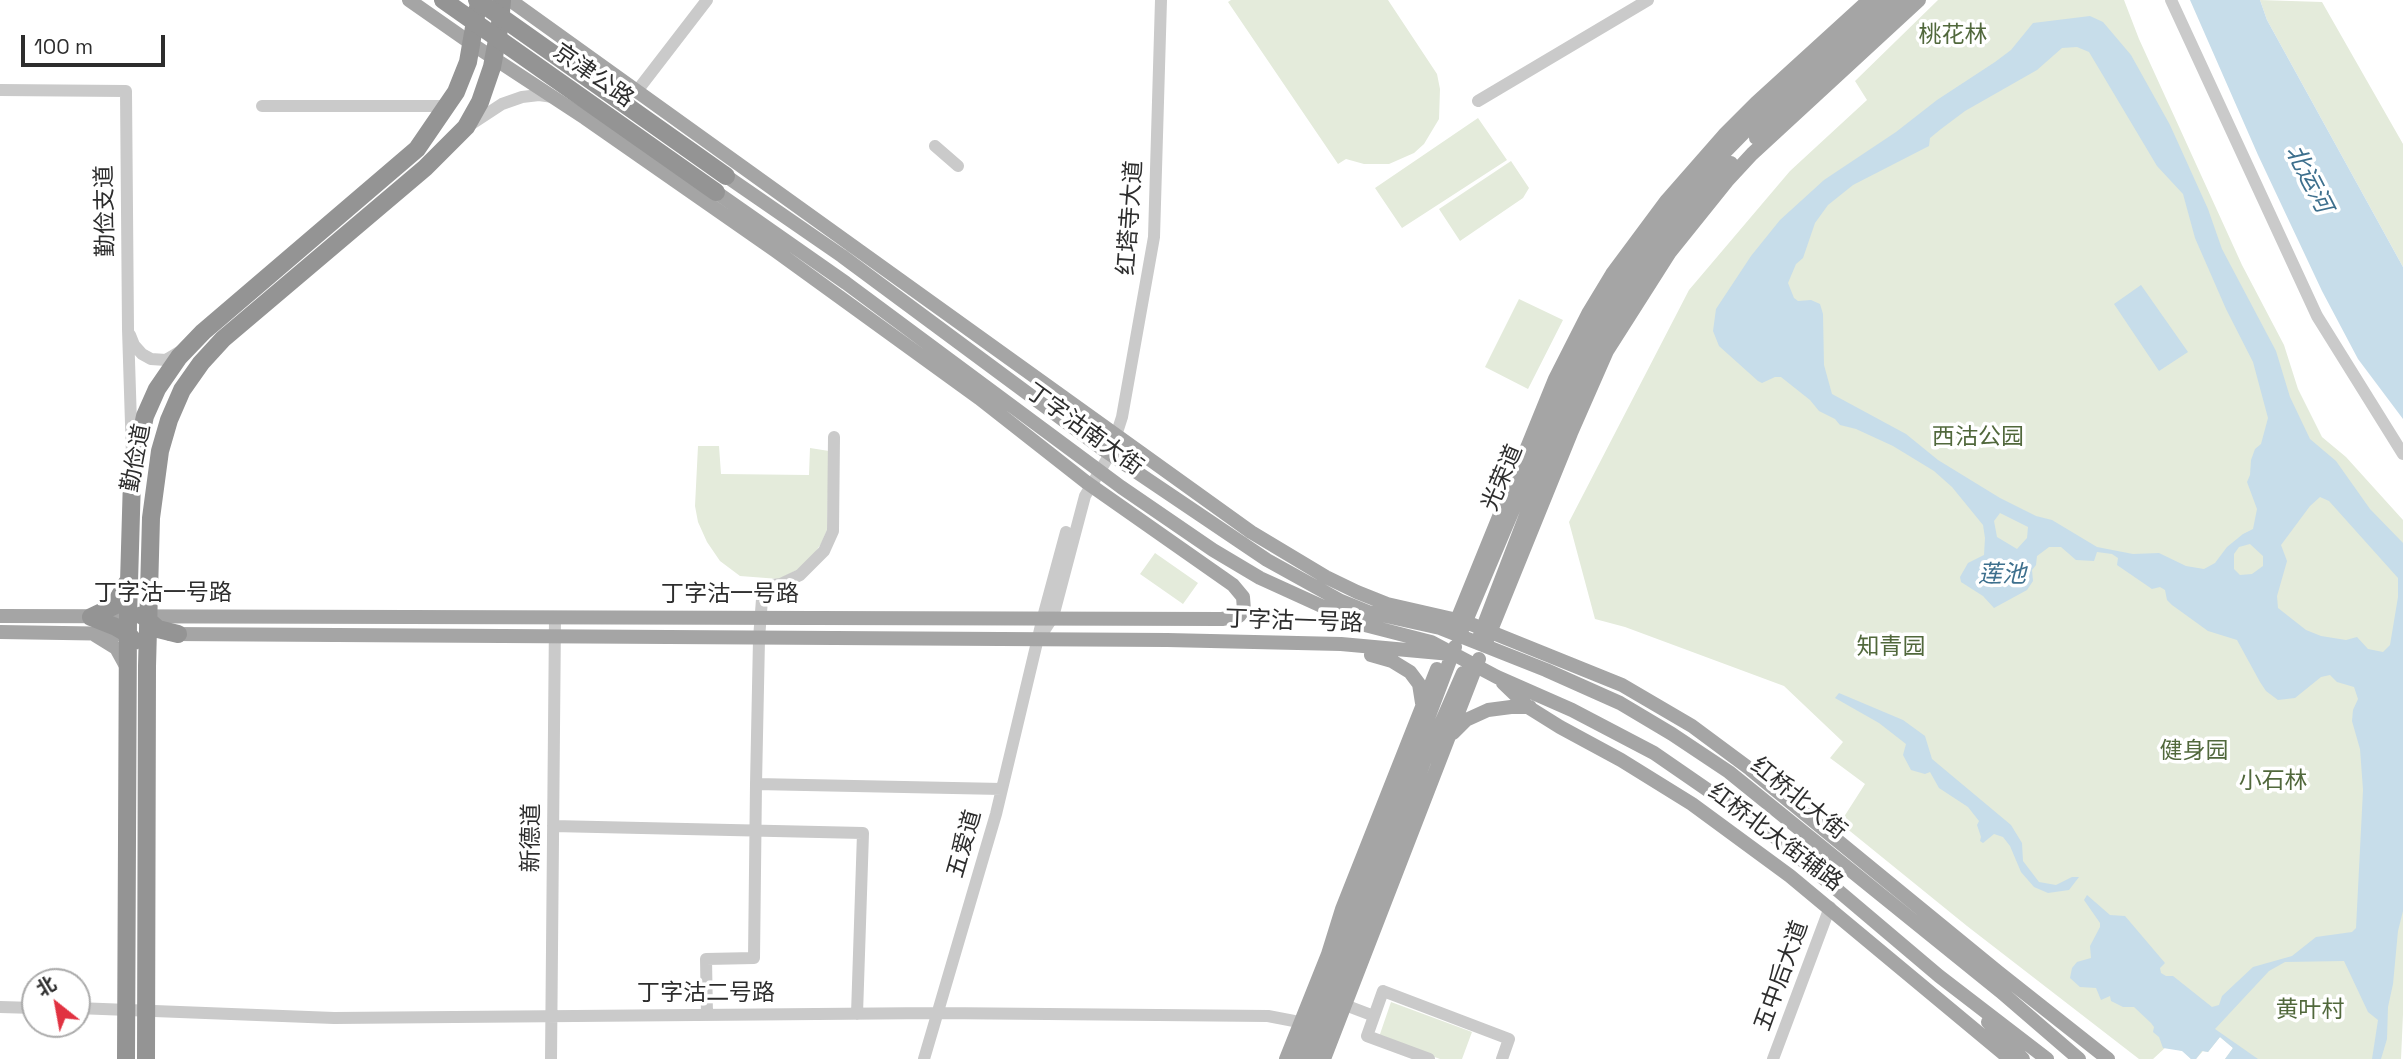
<!DOCTYPE html>
<html>
<head>
<meta charset="utf-8">
<style>
  body { margin:0 }
  #map { position:relative; width:2403px; height:1059px; overflow:hidden; background:#fff; font-family:"Space Grotesk","Noto Sans SC",sans-serif }
  canvas { display:block }
  .north { position:absolute; left:21px; top:968px; width:70px; height:70px; box-sizing:border-box; background:#fff; border:2px solid #ababab; border-radius:50%; rotate:329deg; font-size:19px; font-weight:700; line-height:28px; text-align:center; color:#2d2d2d }
  .north::after { content:''; display:block; margin:auto; width:24px; height:32px; background:#e13241; clip-path:polygon(50% 0,100% 100%,50% 72%,0 100%) }
  .scale { position:absolute; left:21px; top:35px; width:144px; height:32px; box-sizing:border-box; border:4px solid #2d2d2d; border-top:0; padding-left:9px; font-size:21px; line-height:24px; white-space:nowrap; color:#2d2d2d; -webkit-text-stroke:5px #fff; paint-order:stroke }
</style>
</head>
<body>
<div id="map">
<canvas width="2403" height="1059"></canvas>
<div class="north">北</div>
<div class="scale">100 m</div>
</div>
<script>
const ctx = document.querySelector('canvas').getContext('2d');
ctx.lineJoin = 'round';
function paint(path, color) { ctx.fillStyle = color; ctx.fill(path, 'evenodd'); }
const toPath = rows => new Path2D(rows.map(r => 'M' + r).join(''));
function stroke(path, color, width, dash) { ctx.strokeStyle = color; ctx.lineWidth = width; ctx.lineCap = dash ? 'butt' : 'round'; ctx.setLineDash(dash || []); ctx.stroke(path); }
function write(font, color, halo, rows, align = 'center') {
  ctx.font = font + ' "Space Grotesk","Noto Sans SC",sans-serif'; ctx.lineWidth = 7; ctx.setLineDash([]); ctx.textBaseline = 'middle'; ctx.strokeStyle = halo; ctx.fillStyle = color; for (const [text, x, y, turn = 0] of rows) {
    ctx.save(); ctx.translate(x, y); ctx.rotate((+turn || 0) * Math.PI / 180); ctx.textAlign = isNaN(turn) ? turn : align; if (halo) ctx.strokeText(text, 0, 0); ctx.fillText(text, 0, 0); ctx.restore();
  }
}
const green = toPath([
  [1231,0,1388,0,1437,74,1440,89,1439,119,1424,144,1414,153,1389,164,1364,164,1346,159,1338,164,1228,2],
  [1938,0,2124,0,2139,39,2242,265,2284,345,2298,389,2322,437,2346,457,2403,520,2403,1014,2401,1059,2225,1059,2233,1048,2220,1037,2208,1052,2203,1051,2196,1059,2191,1059,2183,1051,2166,1047,2153,1059,2139,1059,1967,926,1840,823,1865,784,1830,758,1843,742,1784,686,1625,627,1595,619,1569,522,1689,290,1790,171,1867,100,1855,81],
  [2260,0,2322,2,2403,144,2403,267,2267,20],
  [1478,118,1507,160,1402,228,1375,188],
  [1511,161,1529,188,1523,198,1460,241,1439,209],
  [1519,299,1563,320,1528,389,1485,367],
  [698,446,719,446,721,474,809,475,810,448,829,451,827,530,821,544,811,558,797,570,779,579,740,576,720,561,707,542,698,522,695,506],
  [1155,553,1198,583,1183,604,1140,574],
  [1391,1002,1472,1032,1462,1059,1440,1059,1379,1037]
]);
const water = toPath([
  [2190,0,2260,0,2267,20,2403,267,2403,419,2358,359,2322,291,2258,155],
  [2090,16,2103,22,2131,55,2170,125,2208,209,2222,249,2276,351,2290,397,2310,439,2336,461,2370,509,2403,543,2403,911,2398,931,2393,984,2388,1007,2387,1039,2381,1059,2372,1059,2378,1020,2368,1012,2344,961,2285,962,2269,971,2215,1029,2258,1059,2225,1059,2233,1048,2220,1037,2208,1052,2202,1051,2196,1059,2191,1059,2182,1051,2163,1048,2159,1037,2153,1032,2154,1027,2151,1023,2134,1007,2123,1007,2111,1001,2110,996,2101,1000,2096,988,2080,987,2070,978,2072,968,2077,962,2091,958,2090,946,2100,927,2100,923,2084,900,2087,895,2110,915,2125,916,2165,963,2160,968,2161,973,2166,976,2173,976,2212,1007,2219,1005,2222,996,2253,967,2292,956,2316,937,2352,932,2356,928,2363,790,2360,749,2352,721,2353,710,2358,699,2354,687,2337,682,2330,675,2321,677,2295,698,2278,700,2266,691,2260,682,2237,640,2208,631,2172,605,2167,600,2165,590,2160,587,2152,589,2117,565,2118,558,2112,554,2097,552,2094,561,2076,560,2061,547,2049,547,2037,556,2036,565,2032,570,2033,581,2027,590,1994,608,1983,596,1961,582,1960,577,1968,563,1984,555,1985,538,1983,525,1952,487,1934,471,1893,446,1856,429,1840,425,1835,419,1819,411,1810,400,1781,377,1775,377,1762,383,1758,381,1719,346,1713,331,1716,309,1751,256,1780,220,1824,180,1896,132,1937,100,1995,62,2011,50,2033,23],
  [2077,47,2089,52,2157,166,2183,194,2195,238,2226,309,2253,362,2268,418,2261,444,2255,449,2251,460,2250,475,2247,482,2257,509,2253,529,2243,534,2227,547,2215,563,2204,569,2186,566,2159,553,2133,554,2097,547,2052,520,2036,516,2000,498,1938,460,1906,434,1832,394,1824,365,1823,314,1820,304,1811,300,1798,301,1794,298,1788,283,1796,264,1803,258,1815,223,1828,205,1853,185,1929,146,1930,138,1941,129,1965,111,2037,70,2062,48],
  [2320,497,2329,501,2398,578,2398,597,2390,645,2383,652,2368,649,2357,637,2346,640,2321,636,2306,630,2278,608,2277,596,2287,561,2281,545,2310,506],
  [2000,513,2028,527,2027,538,2017,549,1997,537,1994,521],
  [2250,544,2263,556,2263,566,2252,574,2240,575,2234,569,2234,554,2239,547],
  [2141,285,2188,352,2159,371,2114,304],
  [1839,693,1903,720,1925,736,1932,759,2011,825,2022,843,2023,861,2039,882,2056,885,2072,877,2079,877,2069,890,2048,893,2034,887,2021,872,2010,846,2003,837,1994,834,1983,843,1980,841,1981,837,1977,825,1979,821,1968,807,1939,788,1930,772,1925,774,1911,770,1903,755,1906,744,1879,723,1835,698]
]);
const minor = toPath([
  [2171,0,2317,316,2403,454],
  [0,90,126,91,128,329,132,455],
  [637,91,707,0],
  [1478,101,1648,0],
  [262,106,448,106],
  [470,125,502,104,522,97,539,95,553,97],
  [935,146,958,166],
  [130,335,134,345,142,354,151,359,166,360,181,351],
  [1038,640,1053,617,1085,496,1110,454,1122,417,1154,237,1161,0],
  [756,784,1002,789],
  [553,826,863,833,857,1014],
  [1345,1005,1374,1016],
  [0,1007,35,1008],
  [77,1008,334,1018,937,1013,1268,1016,1294,1021,1307,1026],
  [707,1015,706,959,754,958,756,784,759,639,763,586,781,584,800,575,824,551,833,531,834,437],
  [551,1059,555,618],
  [924,1059,996,814,1043,617,1066,532],
  [1429,1059,1367,1036,1383,991,1509,1039,1502,1059],
  [1773,1059,1830,907]
]);
const major = toPath([
  [510,0,1251,532,1326,577,1357,592,1387,604,1466,622,1622,685,1692,726,1750,769,1998,972,2108,1059],
  [1756,138,1902,0],
  [726,176,842,256,1104,450,1267,560,1341,601,1368,612,1440,628,1546,670,1620,703,1672,734,1729,772,2000,991,2079,1059],
  [716,192,846,283,1121,487,1213,550,1260,578,1361,624,1431,642,1497,677,1572,710,1654,753,1770,833,1939,976,2047,1059],
  [1459,615,1555,379,1589,312,1612,274,1667,200,1724,135,1756,103,1869,0],
  [0,616,1222,619,1239,616,1244,610,1243,597,1233,585,1086,482,979,398,776,251,585,118,472,44,409,0],
  [1463,628,1562,394,1594,330,1629,271,1657,232,1716,161,1768,108,1886,0],
  [0,632,125,634],
  [170,634,1167,640,1341,644,1451,654],
  [95,635,116,648,127,668],
  [1480,635,1551,450,1569,406,1610,325,1662,245,1731,163],
  [1487,640,1571,433,1607,351,1670,252,1727,181,1752,154,1919,0],
  [1371,655,1392,661,1410,672,1419,684,1422,703],
  [1503,683,1528,707,1560,727,1621,760,1692,804,1790,876,2010,1059],
  [1453,733,1466,720,1488,710,1511,707,1530,707],
  [1988,1022,2023,1059],
  [1286,1059,1328,954,1342,909,1437,669],
  [1299,1059,1455,647],
  [1311,1059,1424,762,1463,673],
  [1324,1059,1479,659]
]);
const highway = toPath([
  [142,615,158,629,178,634],
  [91,617,116,627,128,634,134,641],
  [91,617,114,606,127,583],
  [126,1059,128,617,132,479,145,416,157,389,179,357,203,332,417,149,456,92,468,62,477,10],
  [146,1059,147,666,151,518,160,451,169,420,182,390,201,363,223,339,425,168,466,127,480,102,492,67,500,24,502,0]
]);
const highwayBridge = toPath([
  [443,0,716,192],
  [477,0,726,176]
]);
const parkNames = [
  ["桃花林",1953,36],
  ["西沽公园",1978,438],
  ["知青园",1891,648],
  ["健身园",2194,752],
  ["小石林",2273,782],
  ["黄叶村",2310,1011]
];
const streetNames = [
  ["京津公路",593,76,35],
  ["勤俭支道",106,211,-91],
  ["红塔寺大道",1131,218,-86],
  ["丁字沽南大街",1084,430,36],
  ["勤俭道",137,458,-79],
  ["光荣道",1503,478,-67],
  ["丁字沽一号路",163,594],
  ["丁字沽一号路",730,595],
  ["丁字沽一号路",1294,622,2],
  ["红桥北大街",1798,799,39],
  ["新德道",532,838,-89],
  ["红桥北大街辅路",1775,838,37],
  ["五爱道",965,844,-74],
  ["五中后大道",1782,976,-70],
  ["丁字沽二号路",706,994]
];
const waterNames = [
  ["北运河",2308,179,63],
  ["莲池",2002,575]
];
paint(green, '#e4ebdb');
paint(water, '#c7ddea');
stroke(minor, '#cacaca', 12);
stroke(major, '#a5a5a5', 14);
stroke(highway, '#949494', 18);
stroke(highwayBridge, '#949494', 18);
write('23px', '#51683c', '#fff', parkNames);
write('23px', '#2d2d2d', '#fff', streetNames);
write('italic 24px', '#3d6f8d', '#fff', waterNames);
</script>
</body>
</html>
